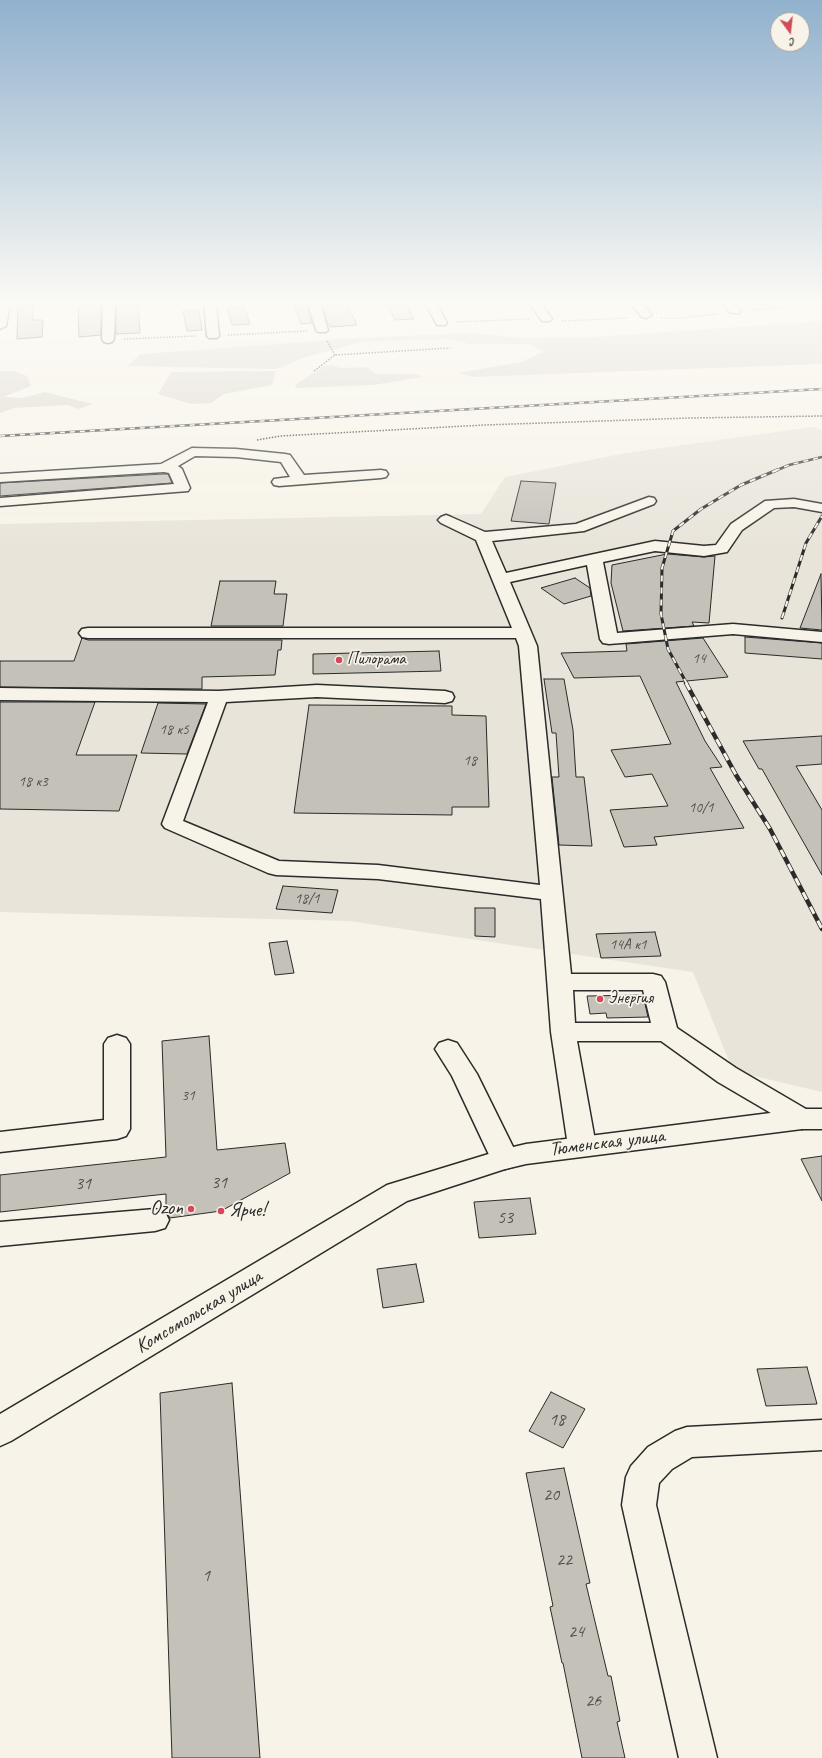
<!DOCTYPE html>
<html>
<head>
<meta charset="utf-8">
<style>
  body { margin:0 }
  #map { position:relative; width:822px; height:1758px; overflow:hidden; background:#f7f3e8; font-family:Caveat,sans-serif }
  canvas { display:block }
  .north { position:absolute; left:770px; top:12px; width:40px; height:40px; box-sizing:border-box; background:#f7f3e8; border:1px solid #a5a39c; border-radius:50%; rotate:165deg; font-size:11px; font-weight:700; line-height:16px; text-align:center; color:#2b2b2b }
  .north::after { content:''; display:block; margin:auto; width:14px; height:18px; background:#d1495b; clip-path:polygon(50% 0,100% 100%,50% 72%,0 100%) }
</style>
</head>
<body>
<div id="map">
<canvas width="822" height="1758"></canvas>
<div class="north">С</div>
</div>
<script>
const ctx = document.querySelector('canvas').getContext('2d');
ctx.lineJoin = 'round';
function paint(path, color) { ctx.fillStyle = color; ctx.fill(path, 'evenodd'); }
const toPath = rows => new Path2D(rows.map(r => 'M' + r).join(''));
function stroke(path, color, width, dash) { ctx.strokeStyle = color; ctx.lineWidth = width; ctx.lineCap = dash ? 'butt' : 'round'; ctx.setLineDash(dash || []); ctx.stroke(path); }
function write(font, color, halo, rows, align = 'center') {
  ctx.font = font + ' Caveat,sans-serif'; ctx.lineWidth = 3.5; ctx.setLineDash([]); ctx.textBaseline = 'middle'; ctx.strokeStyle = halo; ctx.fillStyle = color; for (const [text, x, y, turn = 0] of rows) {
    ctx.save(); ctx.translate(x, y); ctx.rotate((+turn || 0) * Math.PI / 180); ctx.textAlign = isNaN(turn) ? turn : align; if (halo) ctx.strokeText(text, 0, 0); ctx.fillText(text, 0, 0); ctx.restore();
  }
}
const built = toPath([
  [812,427,822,430,822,1092,733,1071,693,972,349,921,0,912,0,524,481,514,505,477,626,453]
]);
const green = toPath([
  [822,321,822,364,473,377,458,373,521,362,543,352,530,344,469,344,451,339,362,342,306,357,277,369,127,366,141,354,355,338,470,333,523,338,594,337],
  [332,365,340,368,366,367,376,374,415,374,423,377,373,385,296,388,295,385,324,366],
  [0,371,14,371,27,376,31,386,3,397,22,398,45,392,93,404,78,409,68,405,14,408,0,413],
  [276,371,272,385,224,394,211,403,191,404,158,394,171,372]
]);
const building = toPath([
  [18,304,33,304,33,320,43,320,42,337,17,339,18,304],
  [116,304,138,304,140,333,116,334,116,304],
  [322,304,347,304,357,325,331,327,327,322,322,304],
  [387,304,406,304,414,319,395,320,387,304],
  [101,305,101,335,79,337,78,306,101,305],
  [294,305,307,305,312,323,301,324,294,305],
  [244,307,250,324,232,325,227,308,244,307],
  [199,310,202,330,187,331,183,311,199,310],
  [164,474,168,474,172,483,0,496,0,483,164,474],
  [521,481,556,483,549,524,511,521,521,481],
  [667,554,704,557,715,556,709,623,692,622,694,626,623,631,611,583,612,565,667,554],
  [821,574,822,630,800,628,821,574],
  [575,578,590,588,591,596,564,604,541,588,575,578],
  [220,581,276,581,274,594,287,594,283,626,211,626,220,581],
  [745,637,822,643,822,659,745,653,745,637],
  [82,638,88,640,282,640,281,650,278,650,275,675,202,677,202,689,0,687,0,661,74,661,82,638],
  [703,638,728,677,676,682,705,741,722,767,710,768,744,828,654,837,657,845,624,847,610,810,668,806,652,774,625,777,611,750,671,744,640,676,574,678,561,653,627,651,626,644,703,638],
  [439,651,441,671,313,674,313,654,439,651],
  [544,679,564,679,573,730,576,777,584,777,592,846,559,845,552,777,559,777,556,733,552,733,544,679],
  [0,702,95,702,76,755,137,755,119,811,0,809,0,702],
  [158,703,206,704,187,754,141,753,158,703],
  [309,705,452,706,452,715,486,716,489,807,452,807,452,815,294,813,309,705],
  [822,736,822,764,796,766,822,810,822,875,762,769,759,769,743,741,822,736],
  [283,886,338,890,332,913,276,909,283,886],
  [475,908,495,908,495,937,475,936,475,908],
  [655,932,661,956,601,958,596,934,655,932],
  [287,941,294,973,275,975,269,943,287,941],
  [643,995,648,1017,607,1018,606,1013,590,1014,587,996,643,995],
  [209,1036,217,1150,285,1143,290,1173,221,1211,170,1218,166,1211,166,1194,0,1212,0,1175,166,1157,162,1041,209,1036],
  [822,1156,822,1201,801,1159,822,1156],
  [530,1198,536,1234,479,1238,474,1202,530,1198],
  [416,1264,424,1302,383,1308,377,1269,416,1264],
  [807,1367,817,1404,766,1406,757,1369,807,1367],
  [232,1383,260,1758,172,1758,160,1393,232,1383],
  [551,1392,585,1409,563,1448,529,1431,551,1392],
  [564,1468,590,1583,586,1584,608,1676,611,1676,620,1721,617,1722,625,1758,582,1758,563,1663,562,1663,550,1607,553,1606,526,1473,564,1468]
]);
const path = toPath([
  [750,310,822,305],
  [661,318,681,318,718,314],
  [562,321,628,318],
  [456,322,529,319],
  [228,335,307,331],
  [124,339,197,336],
  [327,341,335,355],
  [314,371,335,355,450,348],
  [257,440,280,436,484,425,690,418,822,416]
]);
const minor = toPath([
  [0,304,10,304,6,326,0,329,0,304],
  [103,304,115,304,114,339,112,342,108,343,104,342,102,339,103,304],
  [204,304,216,304,219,336,217,338,209,338,207,336,204,304],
  [308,304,320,304,328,330,326,332,318,332,316,330,308,304],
  [426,304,437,304,447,323,445,325,437,325,426,304],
  [530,304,541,304,552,319,550,321,542,321,530,304],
  [631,304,642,304,652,315,646,318,642,317,631,304],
  [723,304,734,304,741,311,739,313,731,313,723,304],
  [192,448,236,449,285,454,290,455,304,475,381,470,386,471,388,474,386,477,381,478,279,486,274,485,272,482,274,479,290,477,281,462,236,457,195,456,178,466,182,469,190,488,188,491,0,506,0,498,174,484,169,473,164,472,0,482,0,474,161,464,192,448],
  [649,497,654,498,656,501,654,504,584,531,492,541,506,573,655,541,704,546,716,545,731,524,765,501,794,499,822,504,822,512,794,507,774,508,742,530,727,552,704,556,655,551,603,562,617,633,733,624,822,632,822,642,733,634,609,644,603,643,600,639,587,565,510,582,537,646,571,974,653,974,661,976,665,982,677,1028,736,1068,811,1112,815,1119,811,1126,802,1129,793,1126,718,1082,661,1041,577,1041,596,1146,592,1153,582,1156,572,1153,568,1146,551,1032,541,899,378,879,276,875,268,873,165,828,162,824,208,702,0,700,0,688,219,691,317,685,445,691,452,693,454,697,452,701,445,703,317,697,226,702,183,821,279,861,378,865,540,885,519,646,516,638,88,638,82,637,79,633,82,629,88,628,512,628,476,540,441,523,438,520,441,517,446,515,451,517,485,532,576,524,649,497],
  [573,990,643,990,651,1023,575,1023,573,990],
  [117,1035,126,1038,130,1044,130,1129,126,1136,117,1139,0,1152,0,1132,104,1120,104,1044,108,1038,117,1035],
  [448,1040,457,1043,477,1074,519,1159,515,1166,505,1169,495,1166,491,1159,452,1076,435,1049,439,1043,448,1040],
  [155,1209,165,1212,169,1220,165,1228,155,1231,0,1246,0,1222,155,1209],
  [822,1420,822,1450,692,1457,672,1469,659,1483,656,1505,717,1758,679,1758,622,1505,626,1477,631,1466,648,1447,675,1431,687,1427,822,1420]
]);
const major = toPath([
  [802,1109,822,1109,822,1129,802,1129,526,1164,505,1169,407,1201,11,1441,0,1446,0,1414,387,1185,505,1149,526,1144,802,1109]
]);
const railFar2 = toPath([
  [0,436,822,389],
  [775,471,789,465,822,457]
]);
const railFar1 = toPath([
  [782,618,806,543,822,516],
  [687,684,668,649,661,614,662,568,673,531,701,509,741,485,777,470]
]);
const rail = toPath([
  [686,683,736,775,770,829,822,929]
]);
const markers = [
  [339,660,4,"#d1495b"],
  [600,999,4,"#d1495b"],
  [191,1209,4,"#d1495b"],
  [221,1211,4,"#d1495b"]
];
const numberNames = [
  ["14",699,659],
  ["18 к5",174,730],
  ["18",470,761],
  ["18 к3",33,782],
  ["10/1",701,808],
  ["18/1",307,899],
  ["14А к1",628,945],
  ["31",188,1096]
];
const poiNames = [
  ["Пилорама",347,660],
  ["Энергия",608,999]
];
const nearNumbernames = [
  ["31",219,1183],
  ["31",83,1184],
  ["53",505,1218],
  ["18",557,1420],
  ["20",551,1495],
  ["22",564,1560],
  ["1",206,1576],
  ["24",576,1632],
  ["26",593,1701]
];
const nearStreetnames = [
  ["Тюменская улица",607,1143,-7],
  ["Комсомольская улица",199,1312,-31]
];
const nearPoinames = [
  ["Ozon",183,1209],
  ["Ярче!",229,1211,"left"]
];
paint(built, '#e8e4da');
paint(green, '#dad6cc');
paint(building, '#c4c1b9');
stroke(building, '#2b2b2b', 1);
stroke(minor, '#2b2b2b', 3);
stroke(major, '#2b2b2b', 3);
stroke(path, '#2b2b2b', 1.5, [1.5, 1.5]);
paint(minor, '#f7f3e8');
paint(major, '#f7f3e8');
stroke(railFar2, '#2b2b2b', 2.5);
stroke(railFar1, '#2b2b2b', 3);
stroke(rail, '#2b2b2b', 4.5);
stroke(railFar2, '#f7f3e8', 1.5, [5]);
stroke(railFar1, '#f7f3e8', 2, [6]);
stroke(rail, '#f7f3e8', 3, [8]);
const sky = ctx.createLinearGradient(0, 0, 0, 550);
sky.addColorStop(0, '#91b1cd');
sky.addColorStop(0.55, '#fbfaf5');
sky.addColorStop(1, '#fbfaf500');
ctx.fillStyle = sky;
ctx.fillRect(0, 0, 822, 550);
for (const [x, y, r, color] of markers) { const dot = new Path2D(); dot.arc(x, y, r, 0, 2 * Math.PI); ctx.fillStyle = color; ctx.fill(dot); stroke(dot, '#f7f3e8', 1.5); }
write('15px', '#51504e', null, numberNames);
write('17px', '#2b2b2b', '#f7f3e8', poiNames, 'left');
write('18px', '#51504e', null, nearNumbernames);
write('20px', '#2b2b2b', '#f7f3e8', nearStreetnames);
write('20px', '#2b2b2b', '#f7f3e8', nearPoinames, 'right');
</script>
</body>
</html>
